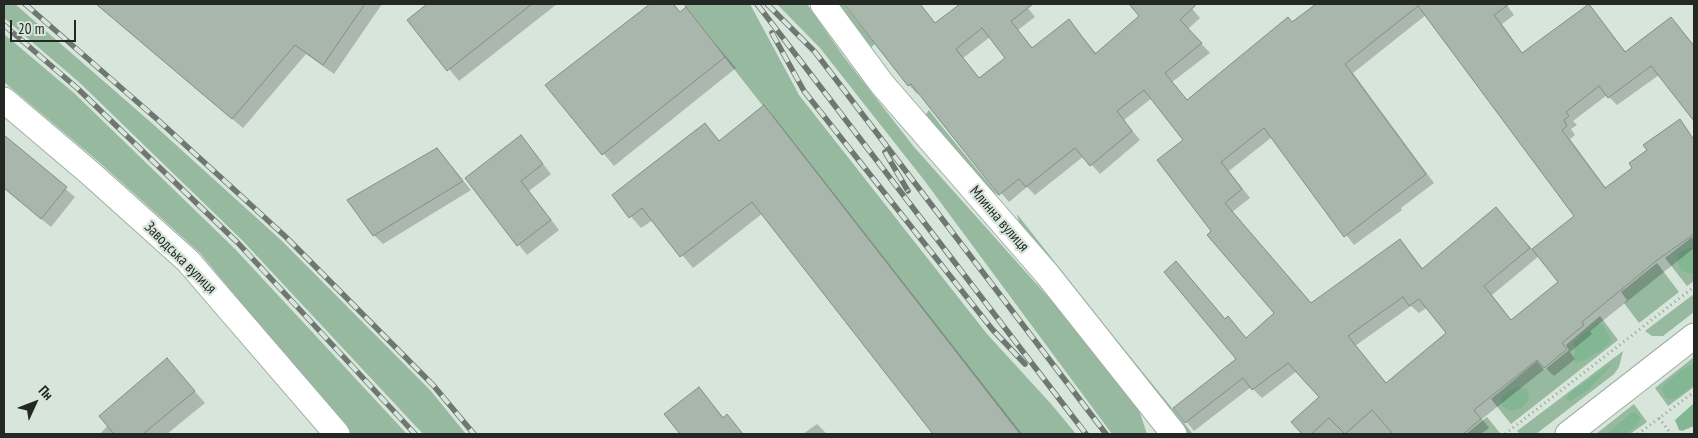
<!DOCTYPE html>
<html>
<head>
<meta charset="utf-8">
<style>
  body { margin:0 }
  #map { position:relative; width:1698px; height:438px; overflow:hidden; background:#d7e5db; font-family:"PT Sans Narrow",sans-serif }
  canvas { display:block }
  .frame { position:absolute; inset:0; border:5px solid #232824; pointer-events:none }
  .north { position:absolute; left:10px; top:378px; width:50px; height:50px; -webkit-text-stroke:4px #d7e5db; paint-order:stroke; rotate:47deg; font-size:14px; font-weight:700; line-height:20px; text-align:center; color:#232824 }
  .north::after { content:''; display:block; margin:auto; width:18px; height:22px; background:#232824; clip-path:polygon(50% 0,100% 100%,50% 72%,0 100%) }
  .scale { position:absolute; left:10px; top:20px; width:66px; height:22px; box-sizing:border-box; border:2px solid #232824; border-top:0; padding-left:6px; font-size:15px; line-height:18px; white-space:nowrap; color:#232824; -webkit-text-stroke:4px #d7e5db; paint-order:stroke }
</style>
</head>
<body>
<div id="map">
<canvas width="1698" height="438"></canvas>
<div class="frame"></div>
<div class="north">Пн</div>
<div class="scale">20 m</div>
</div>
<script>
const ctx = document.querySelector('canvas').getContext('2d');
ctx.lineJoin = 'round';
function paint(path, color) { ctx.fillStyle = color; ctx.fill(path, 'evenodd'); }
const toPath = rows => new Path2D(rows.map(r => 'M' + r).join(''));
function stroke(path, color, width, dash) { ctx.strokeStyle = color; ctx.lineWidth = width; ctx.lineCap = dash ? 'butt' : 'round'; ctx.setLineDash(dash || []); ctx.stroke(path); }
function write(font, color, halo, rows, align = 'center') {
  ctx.font = font + ' "PT Sans Narrow",sans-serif'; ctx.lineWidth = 4.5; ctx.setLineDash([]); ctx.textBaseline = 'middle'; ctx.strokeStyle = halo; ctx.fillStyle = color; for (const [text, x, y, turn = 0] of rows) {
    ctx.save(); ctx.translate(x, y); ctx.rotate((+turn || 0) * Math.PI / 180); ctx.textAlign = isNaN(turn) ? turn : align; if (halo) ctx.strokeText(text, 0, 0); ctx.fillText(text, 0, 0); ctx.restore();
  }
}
const green = toPath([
  [4,4,15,4,154,125,282,241,430,390,466,434,423,434,242,240,80,83,4,18],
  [683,4,750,4,799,95,987,334,1052,405,1076,434,1020,434],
  [777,4,807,4,844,57,914,147,1057,307,1126,388,1138,407,1147,434,1112,434,924,180,820,48],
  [837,4,843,4,875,44,868,50],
  [4,34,74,93,235,249,407,434,348,434,200,253,99,162,4,82],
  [929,110,939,123,999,196,987,187,922,120],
  [1017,214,1102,322,1193,434,1182,434,1021,232],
  [1692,237,1694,241,1694,281,1687,286,1665,258],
  [1657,263,1679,292,1639,323,1624,303,1627,300,1621,292],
  [1694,294,1694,312,1663,336,1652,336,1645,331],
  [1600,316,1618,340,1511,424,1491,399,1537,361,1544,370,1569,350,1566,345],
  [1623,351,1619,367,1614,374,1536,434,1520,434,1517,431],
  [1694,357,1694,387,1668,406,1655,388],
  [1634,404,1647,422,1630,434,1596,434],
  [1487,417,1500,433,1498,434,1466,434]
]);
const forest = toPath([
  [1690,247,1694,248,1694,274,1681,271,1677,261,1679,253],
  [1597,323,1602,324,1612,340,1604,348,1583,361,1575,363,1574,342],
  [1614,362,1587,391,1570,401,1566,401,1569,393],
  [1694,364,1694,385,1675,399,1666,399,1662,389,1665,384,1683,369],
  [1516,387,1527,389,1529,399,1522,408,1511,411,1502,406,1500,400,1503,395],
  [1694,403,1694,426,1682,431,1679,430,1675,420],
  [1631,413,1636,413,1641,418,1636,426,1626,434,1607,434]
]);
const shadow = toPath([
  [96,4,382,4,334,74,306,54,243,128],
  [429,4,557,4,459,81,409,20],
  [652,4,674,4,681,13,685,9,736,68,614,166,547,85],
  [845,4,920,4,936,24,962,4,1033,4,1028,8,1035,17,1018,30,1033,49,1069,21,1097,54,1141,16,1131,4,1188,4,1200,18,1188,29,1210,53,1172,82,1188,101,1318,4,1506,4,1514,15,1502,24,1523,54,1589,5,1626,52,1671,18,1694,45,1694,92,1689,86,1659,75,1617,105,1607,95,1573,121,1577,125,1571,129,1575,135,1570,139,1606,188,1687,131,1694,141,1694,248,1590,331,1592,334,1570,352,1575,359,1554,376,1546,368,1482,419,1489,428,1481,434,1301,434,1320,398,1297,371,1262,398,1251,387,1194,431,1175,408,1238,359,1176,263,1226,320,1236,327,1247,339,1275,313,1213,231,1185,140,1152,98,1124,120,1140,140,1100,174,1084,156,1035,195,1027,187,1009,202,940,121,942,119,919,92,917,94,909,85],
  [1426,15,1576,216,1533,250,1496,209,1424,270,1400,240,1312,304,1232,212,1250,198,1229,171,1272,137,1354,245,1402,210,1401,208,1434,183,1353,73],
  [990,37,1006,58,980,79,963,58],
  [1539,256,1559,282,1512,321,1492,295],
  [1411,306,1419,313,1428,307,1447,333,1387,384,1355,346],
  [764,107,775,118,1022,434,935,434,763,213,693,268,653,220,641,228,613,196,705,125,720,141],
  [521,136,551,174,529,191,559,230,527,255,466,178],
  [4,137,75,197,51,227,4,188],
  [437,149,471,190,383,244,374,235],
  [167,360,205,403,167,434,100,434],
  [699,388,724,418,727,416,743,434,681,434,666,414],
  [817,424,827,434,803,434]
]);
const building = toPath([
  [96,4,365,4,323,65,295,45,232,119,96,4],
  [427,4,532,4,447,71,407,20,427,4],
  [650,4,673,4,680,12,686,7,725,57,602,155,545,85,650,4],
  [844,4,920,4,935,23,960,4,1033,4,1011,21,1032,48,1069,19,1095,54,1139,16,1129,4,1197,4,1180,20,1202,43,1165,73,1187,100,1288,17,1292,22,1316,4,1509,4,1494,15,1522,53,1589,4,1625,52,1671,17,1694,46,1694,121,1651,66,1608,98,1599,86,1566,112,1569,116,1564,120,1567,126,1562,130,1605,188,1632,168,1629,163,1647,150,1643,145,1680,119,1694,140,1694,234,1656,261,1582,322,1584,325,1562,343,1567,349,1544,368,1537,360,1474,410,1481,419,1463,434,1393,434,1372,410,1345,434,1329,418,1311,434,1302,434,1291,422,1319,397,1288,363,1252,390,1243,378,1185,423,1173,408,1236,359,1164,272,1176,261,1225,319,1228,316,1246,338,1274,313,1207,235,1211,231,1157,160,1183,140,1144,90,1117,111,1132,131,1090,166,1075,148,1026,187,1019,179,999,195,911,84,908,86,844,4],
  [1418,6,1574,216,1532,249,1558,282,1511,320,1484,286,1530,248,1496,207,1422,269,1400,239,1311,303,1225,203,1242,189,1221,162,1264,128,1344,237,1426,174,1345,64,1418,6],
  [982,28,1005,58,979,78,956,49,982,28],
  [1403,297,1409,306,1419,299,1446,333,1386,383,1348,336,1403,297],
  [764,105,1020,434,933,434,752,202,680,257,642,208,629,218,612,195,705,123,719,141,764,105],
  [4,135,67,187,41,219,4,188,4,135],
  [521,135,543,164,521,181,551,220,517,246,465,178,521,135],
  [437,148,463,181,373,236,347,200,437,148],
  [167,358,195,391,143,434,114,434,99,416,167,358],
  [699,387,723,418,727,414,743,434,680,434,664,414,699,387]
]);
const path = toPath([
  [1659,418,1671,434],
  [1505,434,1694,287],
  [1638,434,1694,392]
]);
const street = toPath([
  [823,4,882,84,1047,274,1174,434],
  [4,100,90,173,188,261,337,434],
  [1568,434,1694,336]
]);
const rail = toPath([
  [25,4,158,120,287,238,433,385,474,434],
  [757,4,1086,434],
  [767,4,815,52,1106,434],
  [4,25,77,88,238,243,415,434],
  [772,33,804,91,992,329,1025,364],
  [885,152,908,191]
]);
const streetNames = [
  ["Млинна вулиця",999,219,49],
  ["Заводська вулиця",180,258,45]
];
paint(green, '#96b9a0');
paint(forest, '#83b793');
paint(shadow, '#0003');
paint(building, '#a9b6ac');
stroke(building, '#828e85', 1);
stroke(street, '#a0aea4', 27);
stroke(path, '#949f97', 3, [1, 4]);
stroke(street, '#fff', 25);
stroke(rail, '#6e7770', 5.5);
stroke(rail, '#d7e5db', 4, [11]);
write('15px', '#232824', '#d7e5db', streetNames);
</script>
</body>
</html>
